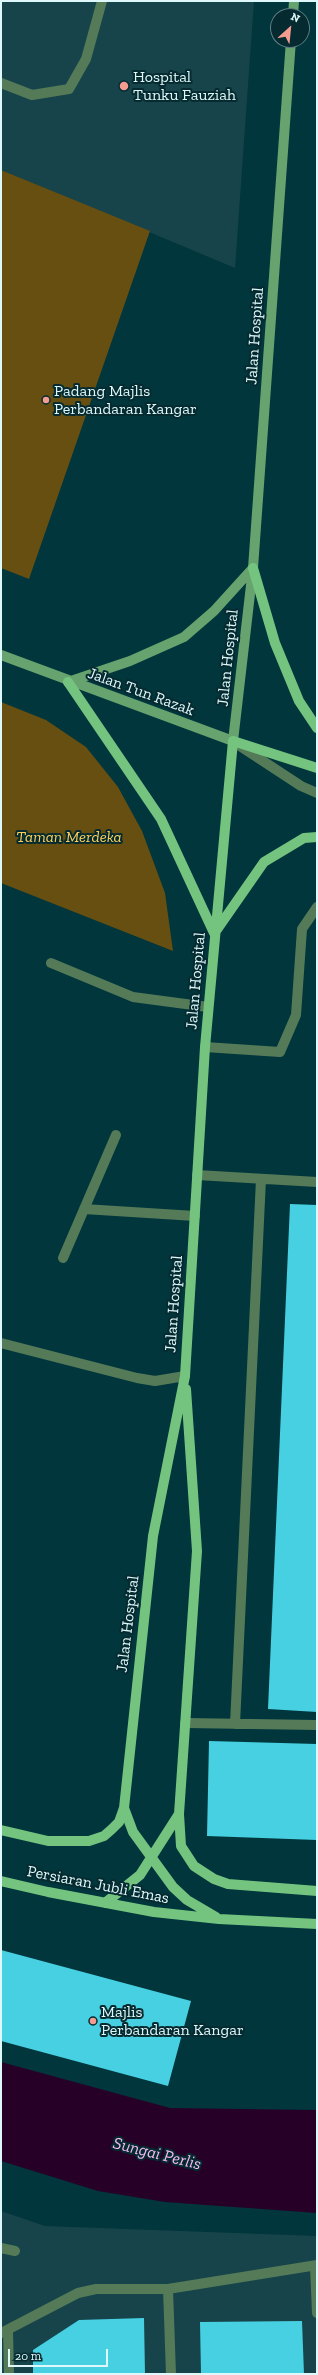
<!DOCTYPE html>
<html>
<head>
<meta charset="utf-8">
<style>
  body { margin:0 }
  #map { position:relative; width:318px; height:2375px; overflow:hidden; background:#00363c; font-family:"Zilla Slab",serif }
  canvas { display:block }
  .frame { position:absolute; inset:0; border:2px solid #dff8fb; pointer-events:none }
  .north { position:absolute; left:270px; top:8px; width:40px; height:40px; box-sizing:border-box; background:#052b30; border:1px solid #5c7d81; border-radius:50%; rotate:27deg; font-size:11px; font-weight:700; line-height:16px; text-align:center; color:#dff8fb }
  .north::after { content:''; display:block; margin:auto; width:14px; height:18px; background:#f59c91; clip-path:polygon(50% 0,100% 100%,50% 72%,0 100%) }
  .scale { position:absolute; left:8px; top:2349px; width:100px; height:18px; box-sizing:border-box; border:2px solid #dff8fb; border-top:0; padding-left:5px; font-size:12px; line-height:14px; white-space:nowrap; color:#dff8fb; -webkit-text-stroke:3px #052b30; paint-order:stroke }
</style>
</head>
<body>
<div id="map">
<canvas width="318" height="2375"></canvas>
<div class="frame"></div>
<div class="north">N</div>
<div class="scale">20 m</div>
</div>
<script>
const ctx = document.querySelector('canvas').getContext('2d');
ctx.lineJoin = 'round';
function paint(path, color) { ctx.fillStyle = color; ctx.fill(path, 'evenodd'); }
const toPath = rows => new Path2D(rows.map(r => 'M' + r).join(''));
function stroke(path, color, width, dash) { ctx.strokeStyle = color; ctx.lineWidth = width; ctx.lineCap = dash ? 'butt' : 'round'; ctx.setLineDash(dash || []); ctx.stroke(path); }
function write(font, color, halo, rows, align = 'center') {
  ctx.font = font + ' "Zilla Slab",serif'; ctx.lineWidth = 4; ctx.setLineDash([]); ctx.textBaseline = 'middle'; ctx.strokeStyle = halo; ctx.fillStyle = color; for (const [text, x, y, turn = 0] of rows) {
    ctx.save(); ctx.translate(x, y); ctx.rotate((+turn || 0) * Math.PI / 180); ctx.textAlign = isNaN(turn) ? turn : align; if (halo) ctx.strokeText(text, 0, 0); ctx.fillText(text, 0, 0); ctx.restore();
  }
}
const built = toPath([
  [1,1,254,1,235,268,1,170],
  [1,2211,45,2226,317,2236,317,2374,1,2374]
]);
const green = toPath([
  [1,170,150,231,29,579,1,568],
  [1,702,46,720,86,747,118,787,142,831,165,893,173,951,1,883]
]);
const water = toPath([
  [1,2062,170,2108,317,2110,317,2213,165,2202,98,2191,1,2161]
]);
const building = toPath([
  [290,1204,317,1205,317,1712,268,1709],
  [209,1741,317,1744,317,1840,207,1836],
  [1,1950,191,2001,168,2086,1,2041],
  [144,2318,145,2374,33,2374,33,2350,79,2320],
  [302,2321,304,2374,201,2374,200,2322]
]);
const service = toPath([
  [1,83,32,95,69,89,86,59,102,1],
  [51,963,133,997,208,1007],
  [205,1047,280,1052,296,1015,302,929,317,907],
  [197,1175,317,1182],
  [84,1209,195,1216],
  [63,1258,116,1135],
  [1,1343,137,1378,155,1381,185,1376],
  [185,1723,317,1725],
  [235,1724,261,1179],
  [1,2248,15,2251],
  [315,2266,317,2313],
  [8,2330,9,2374]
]);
const minor = toPath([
  [168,2289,171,2374],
  [1,2333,78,2293,96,2289,168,2289,317,2265]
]);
const tertiary = toPath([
  [237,744,301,786,317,793]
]);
const secondary = toPath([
  [293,16,294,1],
  [1,655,233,741,253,568,291,40],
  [68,682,130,661,184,637,214,611,253,568]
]);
const primary = toPath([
  [253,568,275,643,299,701,317,728],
  [68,682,161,819,214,933],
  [216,931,264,862,304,838,317,837],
  [186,1389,197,1551,179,1814,181,1846,194,1866,214,1879,228,1884,317,1891],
  [124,1808,133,1832,173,1887,187,1900,216,1917],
  [1,1830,48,1841,89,1841,104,1836,112,1829,119,1822,124,1808,153,1536,185,1376,205,1047,233,741,317,768],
  [1,1881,48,1892,154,1912,219,1919,317,1924],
  [105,1903,140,1875,179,1814]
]);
const markers = [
  [124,86,5,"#f59c91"],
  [46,400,4,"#f59c91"],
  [93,2021,4,"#f59c91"]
];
const poiNames = [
  ["Hospital",133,77],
  ["Tunku Fauziah",133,95],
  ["Padang Majlis",54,391],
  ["Perbandaran Kangar",54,409],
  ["Majlis",101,2012],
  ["Perbandaran Kangar",101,2030]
];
const streetNames = [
  ["Jalan Hospital",255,336,-86],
  ["Jalan Hospital",228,658,-84],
  ["Jalan Tun Razak",141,692,20],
  ["Jalan Hospital",196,981,-85],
  ["Jalan Hospital",174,1304,-86],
  ["Jalan Hospital",128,1624,-83],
  ["Persiaran Jubli Emas",98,1885,11]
];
const parkNames = [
  ["Taman Merdeka",69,837]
];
const waterNames = [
  ["Sungai Perlis",157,2154,14]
];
paint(built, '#16444a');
paint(green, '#664f11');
paint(water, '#270028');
paint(building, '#46d0e2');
stroke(service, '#547a58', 10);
stroke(minor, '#547a58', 10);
stroke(tertiary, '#547a58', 10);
stroke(secondary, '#67a36e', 10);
stroke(primary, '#74c47f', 10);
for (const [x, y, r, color] of markers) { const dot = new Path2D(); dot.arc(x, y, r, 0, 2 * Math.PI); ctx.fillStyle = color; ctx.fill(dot); stroke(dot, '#052b30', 1.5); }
write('16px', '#dff8fb', '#052b30', poiNames, 'left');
write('16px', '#dff8fb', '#052b30', streetNames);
write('italic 16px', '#fed05b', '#052b30', parkNames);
write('italic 17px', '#f8b9f6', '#052b30', waterNames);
</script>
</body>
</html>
